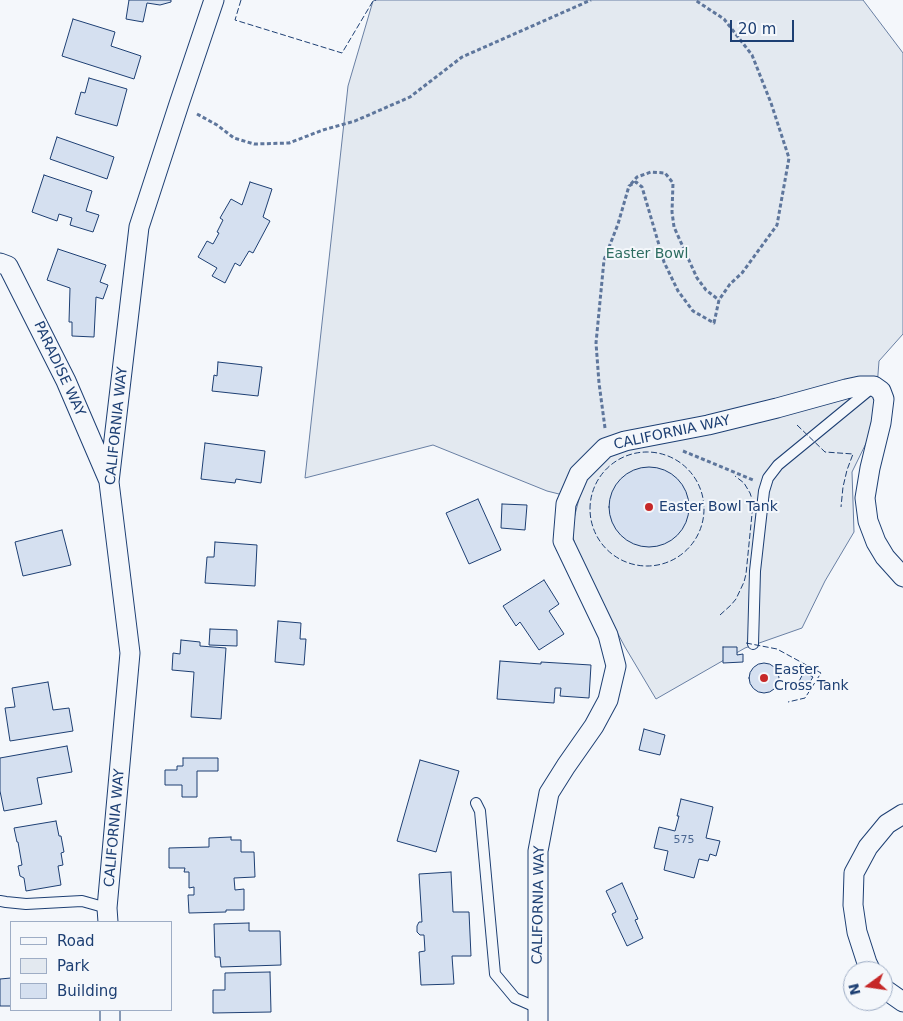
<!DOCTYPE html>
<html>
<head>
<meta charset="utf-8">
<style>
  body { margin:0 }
  #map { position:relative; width:903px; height:1021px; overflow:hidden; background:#f4f7fb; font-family:"DejaVu Sans",sans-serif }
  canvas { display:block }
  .legend { position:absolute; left:10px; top:921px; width:162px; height:90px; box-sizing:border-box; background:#f4f7fb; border:1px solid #9eadc5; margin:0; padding:6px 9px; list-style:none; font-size:15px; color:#1d3f73 }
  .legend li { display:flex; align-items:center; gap:10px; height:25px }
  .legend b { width:25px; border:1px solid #9eadc5 }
  .north { position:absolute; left:843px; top:961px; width:50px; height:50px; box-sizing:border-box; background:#f4f7fb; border:1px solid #9eadc5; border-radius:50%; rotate:256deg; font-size:14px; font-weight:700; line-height:20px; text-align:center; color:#1d3f73 }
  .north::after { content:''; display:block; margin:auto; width:18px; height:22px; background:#c62828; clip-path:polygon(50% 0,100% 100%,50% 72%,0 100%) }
  .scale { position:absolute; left:730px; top:20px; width:64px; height:22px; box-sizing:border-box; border:2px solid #1d3f73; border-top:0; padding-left:6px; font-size:15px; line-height:18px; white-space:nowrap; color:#1d3f73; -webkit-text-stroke:4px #f4f7fb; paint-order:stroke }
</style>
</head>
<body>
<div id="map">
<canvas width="903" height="1021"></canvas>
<ul class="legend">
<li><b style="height:6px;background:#f4f7fb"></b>Road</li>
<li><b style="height:14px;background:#e3e9f0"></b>Park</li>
<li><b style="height:14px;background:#d5e0f0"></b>Building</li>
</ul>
<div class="north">N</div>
<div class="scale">20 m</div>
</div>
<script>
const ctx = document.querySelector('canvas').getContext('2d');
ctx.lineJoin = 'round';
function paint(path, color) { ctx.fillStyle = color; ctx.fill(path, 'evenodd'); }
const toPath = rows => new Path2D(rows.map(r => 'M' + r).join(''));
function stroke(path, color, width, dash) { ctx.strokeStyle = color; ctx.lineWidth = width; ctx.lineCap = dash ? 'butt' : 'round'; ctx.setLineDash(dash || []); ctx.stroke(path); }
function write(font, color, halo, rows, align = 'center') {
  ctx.font = font + ' "DejaVu Sans",sans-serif'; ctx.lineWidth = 4; ctx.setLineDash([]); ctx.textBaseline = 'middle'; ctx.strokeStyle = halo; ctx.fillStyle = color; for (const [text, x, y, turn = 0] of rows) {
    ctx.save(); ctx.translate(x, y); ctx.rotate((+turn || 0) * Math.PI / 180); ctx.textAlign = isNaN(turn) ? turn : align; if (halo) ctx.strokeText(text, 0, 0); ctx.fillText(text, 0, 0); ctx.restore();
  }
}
const green = toPath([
  [376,0,863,0,903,53,903,334,879,361,874,427,852,472,854,532,825,581,802,628,745,648,656,699,625,647,580,563,571,530,579,499,547,491,433,445,305,478,348,86,373,1,376,0]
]);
const building = toPath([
  [129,0,171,0,171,2,160,5,147,3,143,22,126,19,129,0],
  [73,19,115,32,111,46,141,56,134,79,62,56,73,19],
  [89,78,127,89,117,126,75,114,81,92,85,93,89,78],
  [57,137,114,157,107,179,50,159,57,137],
  [44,175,92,191,86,211,99,215,93,232,70,225,72,218,59,214,57,221,32,212,44,175],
  [250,182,272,189,263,217,270,221,253,253,249,251,240,266,235,263,225,283,212,276,217,268,198,257,207,241,213,244,219,233,217,232,223,220,220,218,231,199,242,205,250,182],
  [58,249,106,265,100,282,108,285,103,299,96,297,94,337,72,336,72,322,69,322,70,288,47,280,58,249],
  [218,362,262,367,258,396,212,391,214,375,217,376,218,362],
  [205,443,265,451,261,483,236,479,235,483,201,479,205,443],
  '609 507a40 40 0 1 1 80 0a40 40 0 1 1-80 0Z',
  [478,499,501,550,469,564,446,513,478,499],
  [502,504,527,505,525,530,501,528,502,504],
  [62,530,71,565,23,576,15,542,62,530],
  [215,542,257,545,255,586,205,583,207,557,214,557,215,542],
  [544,580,559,604,549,611,564,634,539,650,520,622,516,626,503,606,544,580],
  [278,621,301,623,300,639,306,639,304,665,275,662,278,621],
  [210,629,237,630,237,646,209,645,210,629],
  [181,640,200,642,200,646,226,648,221,719,191,717,194,672,172,670,173,653,180,654,181,640],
  [723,647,737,647,737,655,743,654,743,662,723,663,723,647],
  [500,661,541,664,541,662,591,665,589,698,560,696,561,688,555,688,554,703,497,699,500,661],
  '749 678a15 15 0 1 1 30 0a15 15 0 1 1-30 0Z',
  [804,672,813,677,805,690,797,685,804,672],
  [48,682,53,710,69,708,73,731,10,741,5,708,15,707,12,688,48,682],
  [644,729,665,735,660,755,639,750,644,729],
  [67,746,72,772,37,778,42,804,4,811,0,791,0,758,67,746],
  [183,758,218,758,218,771,197,771,197,797,182,797,182,785,165,785,165,770,177,770,177,766,183,766,183,758],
  [420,760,459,771,436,852,397,841,420,760],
  [681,799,713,807,706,838,720,841,716,856,710,854,708,861,699,859,694,878,664,870,668,851,654,848,659,827,675,831,679,816,677,816,681,799],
  [56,821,59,836,61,836,64,852,61,853,63,865,58,866,61,885,26,891,24,878,20,876,18,866,22,865,18,842,17,842,14,828,56,821],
  [231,837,231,840,241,840,241,852,254,852,255,877,234,878,235,890,244,889,244,910,226,910,226,912,189,913,188,895,194,895,194,887,189,888,189,872,184,872,185,868,169,868,169,848,209,847,209,838,231,837],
  [451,872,453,912,469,912,471,956,452,956,454,984,421,985,419,952,425,951,424,935,420,935,417,932,417,926,419,922,422,922,419,874,451,872],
  [622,883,638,919,635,920,643,938,627,946,612,914,616,912,606,891,622,883],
  [249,923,249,931,280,931,281,965,221,967,220,957,215,957,214,924,249,923],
  [270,972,271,1012,213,1013,213,990,225,990,225,973,270,972],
  [11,978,11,1006,0,1006,0,979,11,978]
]);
const path = toPath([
  [197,114,217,125,234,138,254,144,289,143,323,130,355,121,410,97,462,57,591,0],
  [631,184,637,177,651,172,665,173,673,183,672,212,674,227,697,278,706,290,719,300],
  [605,428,599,383,596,343,604,260,618,224,629,186,636,182,642,187,664,262,678,291,693,311,714,323,719,300,730,284,742,273,777,225,789,158,771,103,752,55,724,19,695,0],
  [683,451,753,480]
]);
const service = toPath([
  [753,644,755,571,764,491,768,478,778,465,873,387],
  [476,803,480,811,495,974,515,998,538,1008],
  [0,901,6,902,26,904,82,901,107,908]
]);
const minor = toPath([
  [0,263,8,266,66,381,109,481],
  [108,922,107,908,130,653,109,482,139,227,179,104,214,0],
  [871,971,867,963,857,932,853,905,854,873,868,847,887,824,903,814],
  [883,988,903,1002],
  [110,1010,110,1021],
  [538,1021,538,851,549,793,566,766,594,726,608,700,616,666,608,635,563,541,566,504,579,474,605,448,625,441,708,425,777,408,846,389,860,386,874,386,881,391,884,399,881,423,870,468,865,498,868,521,876,542,885,557,903,577]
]);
const fence = toPath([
  [241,0,235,20,342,53,373,1,376,0],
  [797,425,825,452,853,454,847,470,843,487,841,507],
  '590 509a57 57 0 1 1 114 0a57 57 0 1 1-114 0Z',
  [720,615,731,605,736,599,744,582,746,574,752,514,752,499,750,493,744,483,735,476],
  [746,643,777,649,821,673,805,698,788,702]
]);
const markers = [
  [649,507,5,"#c62828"],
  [764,678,5,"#c62828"]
];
const numberNames = [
  ["575",684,840]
];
const parkNames = [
  ["Easter Bowl",647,254]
];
const streetNames = [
  ["PARADISE WAY",59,369,65],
  ["CALIFORNIA WAY",117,426,-84],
  ["CALIFORNIA WAY",672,433,-12],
  ["CALIFORNIA WAY",115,828,-85],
  ["CALIFORNIA WAY",539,905,-89]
];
const poiNames = [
  ["Easter Bowl Tank",659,507],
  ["Easter",774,670],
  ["Cross Tank",774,686]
];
paint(green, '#e3e9f0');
stroke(green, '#687fa3', 1);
paint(building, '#d5e0f0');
stroke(building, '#1d3f73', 1);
stroke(service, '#1d3f73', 12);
stroke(minor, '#1d3f73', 21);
stroke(path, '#5e769c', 3, [4, 2.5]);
stroke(service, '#f4f7fb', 10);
stroke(minor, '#f4f7fb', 19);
stroke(fence, '#1d3f73', 1, [6, 2.5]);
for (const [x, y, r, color] of markers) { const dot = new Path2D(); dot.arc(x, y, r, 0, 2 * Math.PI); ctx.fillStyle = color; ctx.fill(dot); stroke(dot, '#f4f7fb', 2); }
write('11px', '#4b6792', null, numberNames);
write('14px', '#2c6c60', '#f4f7fb', parkNames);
write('14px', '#1d3f73', '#f4f7fb', streetNames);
write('14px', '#1d3f73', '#f4f7fb', poiNames, 'left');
</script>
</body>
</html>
